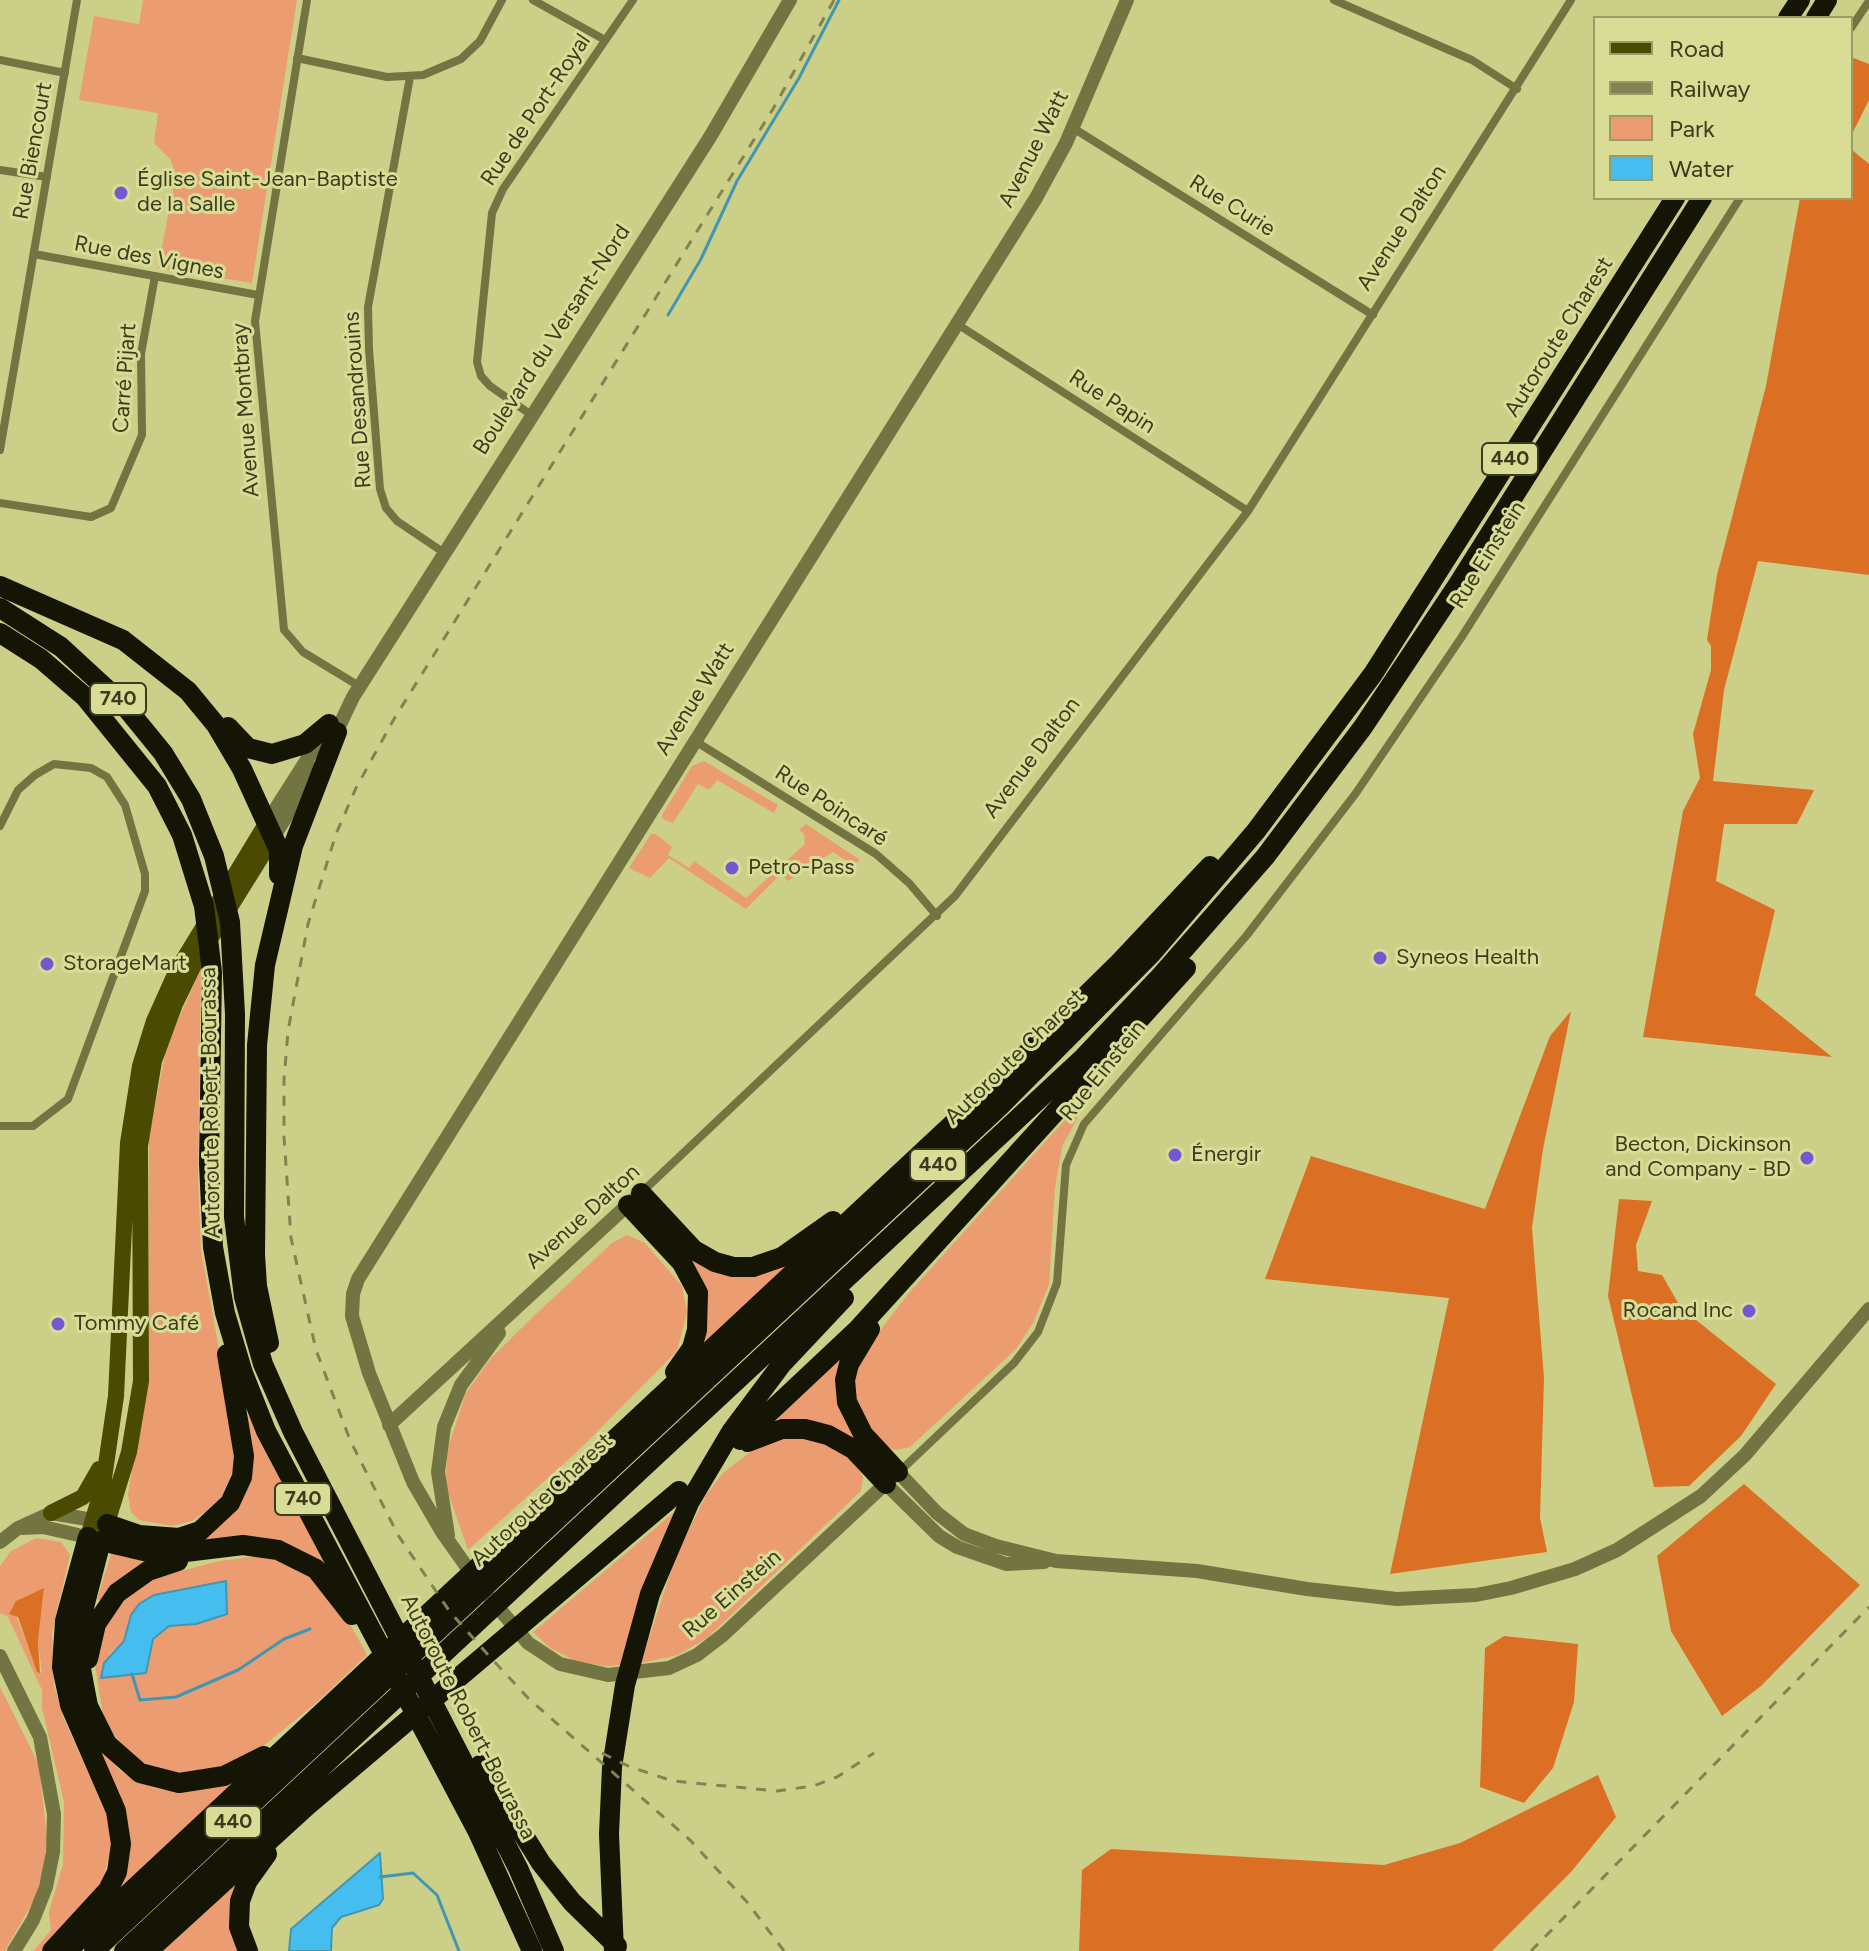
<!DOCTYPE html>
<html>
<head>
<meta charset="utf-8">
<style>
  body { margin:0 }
  #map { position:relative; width:1869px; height:1951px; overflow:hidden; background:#cccf88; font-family:Figtree,sans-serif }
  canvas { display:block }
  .legend { position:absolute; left:1593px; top:16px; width:260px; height:184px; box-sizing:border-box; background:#d9dc95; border:2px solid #9a9c66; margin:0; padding:10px 14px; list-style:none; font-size:24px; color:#3b3c1f }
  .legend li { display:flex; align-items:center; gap:16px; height:40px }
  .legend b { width:40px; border:2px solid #9a9c66 }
</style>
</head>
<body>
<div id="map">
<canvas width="1869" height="1951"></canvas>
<ul class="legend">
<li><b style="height:10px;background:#4a4a00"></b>Road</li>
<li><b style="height:10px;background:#818352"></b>Railway</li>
<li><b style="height:22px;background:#eb9d71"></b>Park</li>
<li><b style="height:22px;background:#45bdef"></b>Water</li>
</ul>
</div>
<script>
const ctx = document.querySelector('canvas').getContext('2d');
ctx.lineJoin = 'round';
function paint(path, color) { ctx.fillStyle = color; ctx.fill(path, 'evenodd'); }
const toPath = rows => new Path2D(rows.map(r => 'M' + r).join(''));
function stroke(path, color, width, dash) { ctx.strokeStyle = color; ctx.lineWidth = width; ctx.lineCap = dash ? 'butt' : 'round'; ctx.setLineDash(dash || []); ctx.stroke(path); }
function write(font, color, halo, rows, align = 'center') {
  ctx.font = font + ' Figtree,sans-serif'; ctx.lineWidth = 6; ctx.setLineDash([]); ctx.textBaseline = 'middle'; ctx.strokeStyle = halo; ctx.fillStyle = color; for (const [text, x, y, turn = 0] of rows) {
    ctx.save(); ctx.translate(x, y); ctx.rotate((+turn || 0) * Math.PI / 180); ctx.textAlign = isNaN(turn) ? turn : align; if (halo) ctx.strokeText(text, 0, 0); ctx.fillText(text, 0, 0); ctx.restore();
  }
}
const green = toPath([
  [143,0,297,0,252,283,158,268,176,174,170,159,154,143,158,113,79,100,94,16,139,24],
  [704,761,778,805,774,813,717,780,709,790,698,784,673,823,663,819,662,815,692,766],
  [806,824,860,860,853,865,833,852,788,881,781,874,746,909,669,858,650,878,629,868,651,834,656,834,672,847,668,855,689,868,694,861,746,898,805,844,804,834,799,830],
  [201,969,198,1176,201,1250,237,1449,234,1470,218,1503,192,1521,172,1526,139,1520,131,1512,128,1494,149,1365,149,1138,167,1044],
  [1090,1092,1093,1096,1081,1111,1062,1147,1055,1188,1049,1285,1033,1323,1016,1349,910,1447,896,1450,886,1447,858,1410,853,1383,863,1353,908,1294],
  [627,1235,645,1243,682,1286,687,1312,677,1351,580,1449,468,1550,446,1487,447,1451,466,1393,491,1358,536,1314,612,1243],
  [682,1248,694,1259,793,1262,701,1349],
  [839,1360,844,1363,857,1435,853,1438,781,1423,778,1418],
  [250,1416,324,1563,320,1566,226,1540,132,1541,223,1521,245,1417],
  [785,1437,816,1439,840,1450,859,1469,863,1478,861,1491,707,1638,678,1655,641,1663,675,1558,706,1495,723,1473,753,1450],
  [679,1508,622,1665,605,1666,576,1661,550,1648,533,1632],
  [36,1538,61,1542,70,1555,52,1632,54,1685,64,1719,109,1819,113,1842,102,1882,41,1951,33,1951,51,1930,49,1912,63,1864,64,1802,42,1708,42,1690,8,1617,0,1613,0,1566,11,1551],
  [44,1589,38,1641,42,1673,37,1671,16,1615,20,1599],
  [112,1551,148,1559,102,1601,97,1599],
  [259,1556,278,1558,313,1576,343,1611,367,1655,316,1703,251,1756,232,1766,190,1777,153,1770,123,1750,103,1716,95,1664,104,1627,125,1598,158,1577,219,1561],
  [215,1585,196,1624,169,1626,153,1639,146,1673,101,1678,110,1653,124,1641,131,1615,174,1590],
  [0,1687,39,1765,47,1837,43,1872,34,1900,5,1951,0,1951],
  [97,1742,119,1770,138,1782,158,1789,181,1791,230,1782,233,1786,113,1899,119,1881],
  [237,1879,243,1951,160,1951]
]);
const forest = toPath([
  [1851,57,1869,64,1869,100,1851,136],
  [1851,149,1869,164,1869,575,1758,561,1724,690,1713,781,1814,790,1797,824,1724,824,1716,881,1775,910,1755,995,1832,1057,1643,1037,1683,811,1700,778,1693,734,1711,670,1711,646,1707,640,1717,575,1766,386,1800,198,1851,198],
  [1571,1011,1543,1149,1532,1228,1544,1378,1540,1518,1547,1552,1390,1574,1449,1298,1265,1279,1311,1156,1485,1209,1550,1036],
  [1619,1199,1652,1201,1636,1245,1638,1271,1662,1275,1681,1308,1776,1384,1741,1436,1689,1486,1654,1487,1608,1296],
  [1744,1484,1860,1585,1761,1686,1722,1716,1671,1631,1657,1556],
  [44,1588,38,1641,40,1673,37,1672,18,1617,9,1614,16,1601],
  [1504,1636,1578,1644,1574,1702,1553,1768,1524,1803,1480,1787,1485,1648],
  [1598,1775,1616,1817,1571,1872,1492,1951,1079,1951,1082,1870,1111,1849,1384,1865,1460,1843]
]);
const water = toPath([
  [226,1581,227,1614,196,1624,169,1626,153,1639,146,1673,101,1678,104,1663,124,1641,131,1615,139,1604,154,1595,226,1581],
  [380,1853,383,1899,379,1905,341,1917,332,1928,331,1951,289,1951,291,1929,380,1853]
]);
const stream = toPath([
  [668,315,701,259,737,181,799,78,839,0],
  [132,1674,140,1700,176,1697,238,1670,284,1639,310,1629],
  [380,1877,413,1873,437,1895,459,1951]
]);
const minor = toPath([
  [307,0,255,321,284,630,303,652,359,686],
  [533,0,605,40],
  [1334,0,1472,60,1517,89],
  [1851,28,1869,1],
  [297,58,387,77,423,75,461,59,480,41,502,0],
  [0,60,65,73],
  [410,77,368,307,369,349,380,489,386,508,397,521,443,552],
  [1073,128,1373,315],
  [0,170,47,177],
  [34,254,258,295],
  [957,324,1248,511],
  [530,414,490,386,481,376,477,362,492,213,503,189,633,0],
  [0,450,77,0],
  [0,503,91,517,111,508,142,435,141,354,155,276],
  [695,741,876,854,909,883,937,916],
  [0,826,18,790,35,775,54,764,91,768,107,777,125,805,145,874,145,891,68,1099,33,1126,0,1126],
  [641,1193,955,896,1248,511,1571,0],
  [899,1472,1014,1363,1038,1332,1057,1283,1066,1165,1084,1124,1247,935,1356,793,1461,638,1740,198]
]);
const tertiary = toPath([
  [334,737,353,697,710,137,790,0],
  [266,824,322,736],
  [273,838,315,769],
  [389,1425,633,1200],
  [886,1484,939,1536,957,1547,1006,1564,1044,1562],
  [22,1528,43,1527,96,1539],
  [448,1535,438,1472,444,1427,461,1385,499,1333],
  [0,1542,18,1528,51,1513,93,1520],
  [476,1580,442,1532,413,1482,369,1373,352,1316,353,1294,358,1279,1036,198,1066,143,1127,0],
  [491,1599,528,1643,560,1664,608,1675,669,1668,697,1655,723,1635,898,1472,937,1513,964,1534,996,1546,1056,1561,1197,1571,1307,1589,1397,1599,1476,1595,1511,1588,1575,1569,1617,1550,1701,1496,1745,1455,1869,1309],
  [0,1656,40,1737,54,1814,53,1852,46,1887,33,1920,14,1951]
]);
const secondary = toPath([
  [51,1513,83,1497,99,1469],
  [103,1536,129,1452,141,1381,140,1146,154,1061,175,1004,194,965,273,838],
  [88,1537,103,1485,116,1396,128,1143,140,1066,154,1021,176,972,266,824]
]);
const motorway = toPath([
  [1788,18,1800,0],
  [1816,18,1827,0],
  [0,586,123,640,188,691,216,725,242,769,279,850,279,875],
  [0,608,61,647,123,704,163,753,191,799,214,856,230,922,235,1014,234,1217,244,1297,263,1364,293,1432,518,1868,554,1951],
  [0,633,41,659,85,697,157,786,182,835,204,906,212,972,209,1164,213,1247,225,1313,243,1373,266,1431,478,1832,532,1951],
  [228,727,248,748,272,754,305,744,329,724],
  [641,1193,694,1250,715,1262,733,1267,753,1267,782,1257,833,1221],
  [628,1205,682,1263,698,1293,697,1330,692,1348,675,1372],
  [870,1329,849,1364,845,1380,847,1402,863,1434,898,1472],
  [269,1343,257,1286,255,1255,257,1045,265,965,293,846,337,732],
  [740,1440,858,1329,1186,968],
  [748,1442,782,1429,805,1429,828,1435,853,1449,886,1484],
  [107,1524,139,1535,179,1538,200,1531,230,1503,242,1477,244,1456,227,1354],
  [88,1659,96,1624,117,1593,148,1571,178,1561],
  [264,1756,224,1776,179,1783,140,1773,107,1744,88,1706,78,1653,81,1619,101,1541,161,1555,243,1545,278,1550,316,1569,352,1615],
  [480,1765,541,1863,572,1902,617,1946],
  [52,1951,108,1890,117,1872,121,1844,116,1811,70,1705,62,1667,65,1621,88,1537],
  [67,1951,1006,1074,1117,965,1210,866],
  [94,1951,999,1107,1151,954,1256,831,1373,674,1675,198],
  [124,1951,1084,1057,1158,979,1265,857,1363,727,1457,586,1702,198],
  [148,1951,308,1805,679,1491],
  [248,1951,239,1927,240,1901,247,1882,267,1854],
  [614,1951,609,1834,612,1767,625,1685,650,1594,689,1503,731,1432,781,1365,844,1298]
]);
const rail = toPath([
  [602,1753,630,1767,673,1781,777,1791,813,1786,837,1777,874,1753],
  [784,1951,747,1902,690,1840,529,1699,490,1657,450,1612,398,1535,350,1440,316,1350,291,1238,284,1137,284,1080,288,1031,308,924,336,834,356,788,394,719,773,109,834,0],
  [1531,1951,1869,1607]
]);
const markers = [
  [121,193,8,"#7458d2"],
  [732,868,8,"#7458d2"],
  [1380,958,8,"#7458d2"],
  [47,964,8,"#7458d2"],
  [1175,1155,8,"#7458d2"],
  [1807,1158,8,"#7458d2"],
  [1749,1311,8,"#7458d2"],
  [58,1324,8,"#7458d2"]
];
const shields = [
  [1510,459,56],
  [118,699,56],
  [938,1165,56],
  [303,1499,56],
  [233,1822,56]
];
const shieldNames = [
  ["440",1510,459],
  ["740",118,699],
  ["440",938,1165],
  ["740",303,1499],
  ["440",233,1822]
];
const streetNames = [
  ["Rue de Port-Royal",536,110,-56],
  ["Avenue Watt",1034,149,-63],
  ["Rue Biencourt",33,151,-80],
  ["Rue Curie",1232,206,32],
  ["Avenue Dalton",1402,228,-57],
  ["Rue des Vignes",149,258,11],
  ["Autoroute Charest",1559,337,-58],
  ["Boulevard du Versant-Nord",552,340,-57],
  ["Carré Pijart",125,378,-86],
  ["Rue Desandrouins",358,400,-94],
  ["Rue Papin",1112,402,33],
  ["Avenue Montbray",246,410,-94],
  ["Rue Einstein",1488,555,-58],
  ["Avenue Watt",695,699,-58],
  ["Avenue Dalton",1032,758,-53],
  ["Rue Poincaré",831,806,33],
  ["Autoroute Charest",1015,1057,-44],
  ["Rue Einstein",1103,1071,-51],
  ["Autoroute Robert-Bourassa",211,1103,-91],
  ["Avenue Dalton",583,1217,-42],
  ["Autoroute Charest",542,1500,-43],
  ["Rue Einstein",732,1594,-41],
  ["Autoroute Robert-Bourassa",468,1717,63]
];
const poiNames = [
  ["Église Saint-Jean-Baptiste",137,180],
  ["de la Salle",137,205],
  ["Petro-Pass",748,868],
  ["Syneos Health",1396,958],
  ["StorageMart",63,964],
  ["Becton, Dickinson",1791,1145,"right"],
  ["and Company - BD",1791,1170,"right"],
  ["Énergir",1191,1155],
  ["Rocand Inc",1733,1311,"right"],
  ["Tommy Café",74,1324]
];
paint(green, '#eb9d71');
paint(forest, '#db6f23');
paint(water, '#45bdef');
stroke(water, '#4296b1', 2);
stroke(stream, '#4296b1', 3);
stroke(minor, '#727441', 8);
stroke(tertiary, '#727441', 14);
stroke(secondary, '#4a4a00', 16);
stroke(motorway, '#141504', 20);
stroke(rail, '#818352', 3, [10, 10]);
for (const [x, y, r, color] of markers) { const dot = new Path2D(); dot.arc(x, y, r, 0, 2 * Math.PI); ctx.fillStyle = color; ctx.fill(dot); stroke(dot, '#d9dc95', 3); }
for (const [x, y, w] of shields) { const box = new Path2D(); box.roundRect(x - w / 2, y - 16, w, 32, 6); ctx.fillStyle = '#d9dc95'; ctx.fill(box); stroke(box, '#3b3c1f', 2); }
write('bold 20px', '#3b3c1f', null, shieldNames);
write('22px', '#3b3c1f', '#d9dc95', streetNames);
write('22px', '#3b3c1f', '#d9dc95', poiNames, 'left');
</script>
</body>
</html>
